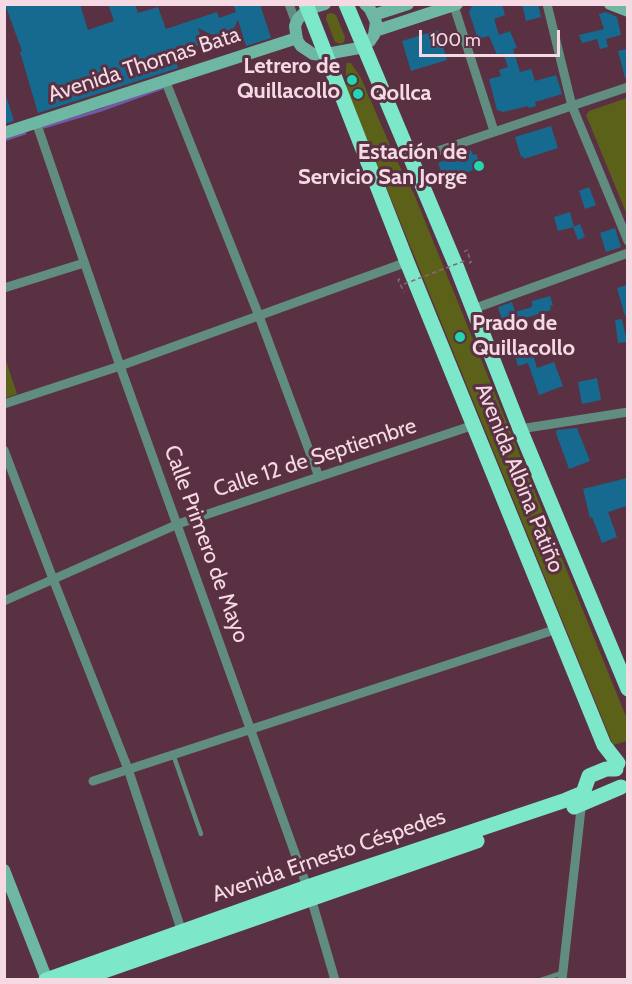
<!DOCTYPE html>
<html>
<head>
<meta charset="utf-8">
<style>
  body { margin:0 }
  #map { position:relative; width:632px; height:984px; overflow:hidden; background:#5a3043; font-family:Cabin,sans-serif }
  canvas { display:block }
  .frame { position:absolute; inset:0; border:6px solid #f5dae4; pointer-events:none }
  .scale { position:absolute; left:419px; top:30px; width:141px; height:27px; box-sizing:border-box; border:3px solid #f5dae4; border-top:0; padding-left:8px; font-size:18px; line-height:21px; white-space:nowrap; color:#f5dae4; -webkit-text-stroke:4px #5a3043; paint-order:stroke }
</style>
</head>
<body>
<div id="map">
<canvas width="632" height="984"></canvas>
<div class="frame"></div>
<div class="scale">100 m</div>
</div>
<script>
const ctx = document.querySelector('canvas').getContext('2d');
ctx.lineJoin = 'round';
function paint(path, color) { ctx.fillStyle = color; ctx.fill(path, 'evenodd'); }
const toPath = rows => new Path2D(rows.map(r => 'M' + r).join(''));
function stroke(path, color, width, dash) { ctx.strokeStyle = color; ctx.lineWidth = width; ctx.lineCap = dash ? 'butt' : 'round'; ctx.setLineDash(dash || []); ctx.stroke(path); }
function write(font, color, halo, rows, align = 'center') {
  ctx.font = font + ' Cabin,sans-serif'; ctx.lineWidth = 6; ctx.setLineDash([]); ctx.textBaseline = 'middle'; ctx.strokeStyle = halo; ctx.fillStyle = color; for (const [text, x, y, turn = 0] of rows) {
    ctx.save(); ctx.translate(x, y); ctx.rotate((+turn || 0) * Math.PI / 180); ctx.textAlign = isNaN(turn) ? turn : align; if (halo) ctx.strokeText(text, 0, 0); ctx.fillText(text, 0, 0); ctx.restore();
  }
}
const green = toPath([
  [331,13,336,15,345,37,344,42,341,44,335,42,326,19,327,14],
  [347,63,351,63,361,78,396,159,414,194,627,719,627,741,613,745,346,88,346,67],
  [627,98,628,98,627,215,586,115,589,111],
  [5,358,17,394,5,398,4,398]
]);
const stream = toPath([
  [44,127,101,110,162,88],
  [4,140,25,133]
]);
const building = toPath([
  [5,4,80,4,88,30,114,21,108,4,135,4,138,13,158,7,166,29,217,12,219,18,236,12,233,4,260,4,271,38,246,46,238,20,227,42,198,28,203,44,174,54,178,68,38,113,20,52,22,51],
  [473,4,502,4,505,15,494,19,499,35,510,31,517,48,513,49,520,72,531,69,535,81,556,75,562,94,535,102,536,106,529,108,528,106,503,112,497,110,489,79,501,76,499,70,508,67,503,53,497,55,489,36,478,39,469,12],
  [522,4,538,4,541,17,526,21],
  [606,12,617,17,621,35,606,39,608,47,600,49,597,39,582,43,579,35,604,29,599,14],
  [438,30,447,60,411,71,402,41],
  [627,49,627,77,625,78,618,51],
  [6,96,14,121,4,124,4,97],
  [551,126,558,148,524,159,523,156,521,157,515,137],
  [471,150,473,155,476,154,481,167,445,181,438,163],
  [589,187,596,205,585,209,579,191],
  [570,212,574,227,558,231,554,217],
  [580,224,585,237,578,240,573,227],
  [615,228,621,247,606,252,600,233],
  [627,285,627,316,625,316,617,288],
  [550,296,553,305,550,306,551,310,513,322,515,327,505,330,498,307,512,302,515,312,532,307,532,301],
  [622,319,627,342,618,343,615,320],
  [530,344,537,368,554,362,563,386,539,395,528,363,518,366,513,350],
  [597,378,601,400,582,404,578,382],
  [577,428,590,461,569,469,556,433,557,430],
  [627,478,627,506,608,512,617,537,602,543,592,517,590,518,583,489]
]);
const path = toPath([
  [464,252,467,250,471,262,469,263],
  [400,279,398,280,404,292]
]);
const service = toPath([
  [173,754,201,834],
  [541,980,562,973]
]);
const minor = toPath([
  [289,4,296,23],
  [547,4,572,106,628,241],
  [454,6,494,131],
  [165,80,259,316,319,477],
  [36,122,120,366,311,898,335,980],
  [411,160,628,87],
  [4,288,84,263],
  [473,309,628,253],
  [4,404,120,366,407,262],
  [520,429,628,412],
  [4,450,53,579,128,769,183,935],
  [4,601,178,524,474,425],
  [93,781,557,629],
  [562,980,582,800]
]);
const secondary = toPath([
  [325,4,308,9,298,19,295,26,297,40,301,46,313,54,321,55,359,48,370,41,374,35,376,22,370,9,365,4],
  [610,4,628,11],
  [374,15,408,4],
  [375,31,457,4],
  [4,133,297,38],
  [4,870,47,980]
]);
const trunk = toPath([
  [306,4,407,262,604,745,618,763],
  [346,4,457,268,520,429,628,689],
  [574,807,621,787],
  [46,980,307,887,566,800,583,793,589,776,606,769,616,769],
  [78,980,477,841]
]);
const pathBridge = toPath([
  [404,284,467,260]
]);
const markers = [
  [352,80,6,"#24d5af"],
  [358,94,6,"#24d5af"],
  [479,166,6,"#24d5af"],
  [460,337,6,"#24d5af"]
];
const streetNames = [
  ["Avenida Thomas Bata",144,65,-18],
  ["Calle 12 de Septiembre",315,458,-18],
  ["Avenida Albina Patiño",519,478,68],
  ["Calle Primero de Mayo",206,544,70],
  ["Avenida Ernesto Céspedes",329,856,-19]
];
const poiNames = [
  ["Letrero de",340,67],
  ["Quillacollo",340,92],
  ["Qollca",370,94,"left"],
  ["Estación de",467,153],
  ["Servicio San Jorge",467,178],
  ["Prado de",472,324,"left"],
  ["Quillacollo",472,349,"left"]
];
paint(green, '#5c6119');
stroke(stream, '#6f5ca9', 3);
paint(building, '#166a8f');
stroke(path, '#8b6676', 1.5, [4.5, 3]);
stroke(service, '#608d7f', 4.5);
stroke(minor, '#608d7f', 9);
stroke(secondary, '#6eb7a2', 12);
stroke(trunk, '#7ce7c9', 15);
stroke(pathBridge, '#8b6676', 1.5, [4.5, 3]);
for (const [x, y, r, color] of markers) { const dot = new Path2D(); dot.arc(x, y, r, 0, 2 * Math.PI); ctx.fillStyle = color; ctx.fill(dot); stroke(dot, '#5a3043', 2); }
write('22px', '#f5dae4', '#5a3043', streetNames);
write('bold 22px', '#f5dae4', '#5a3043', poiNames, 'right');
</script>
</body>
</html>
